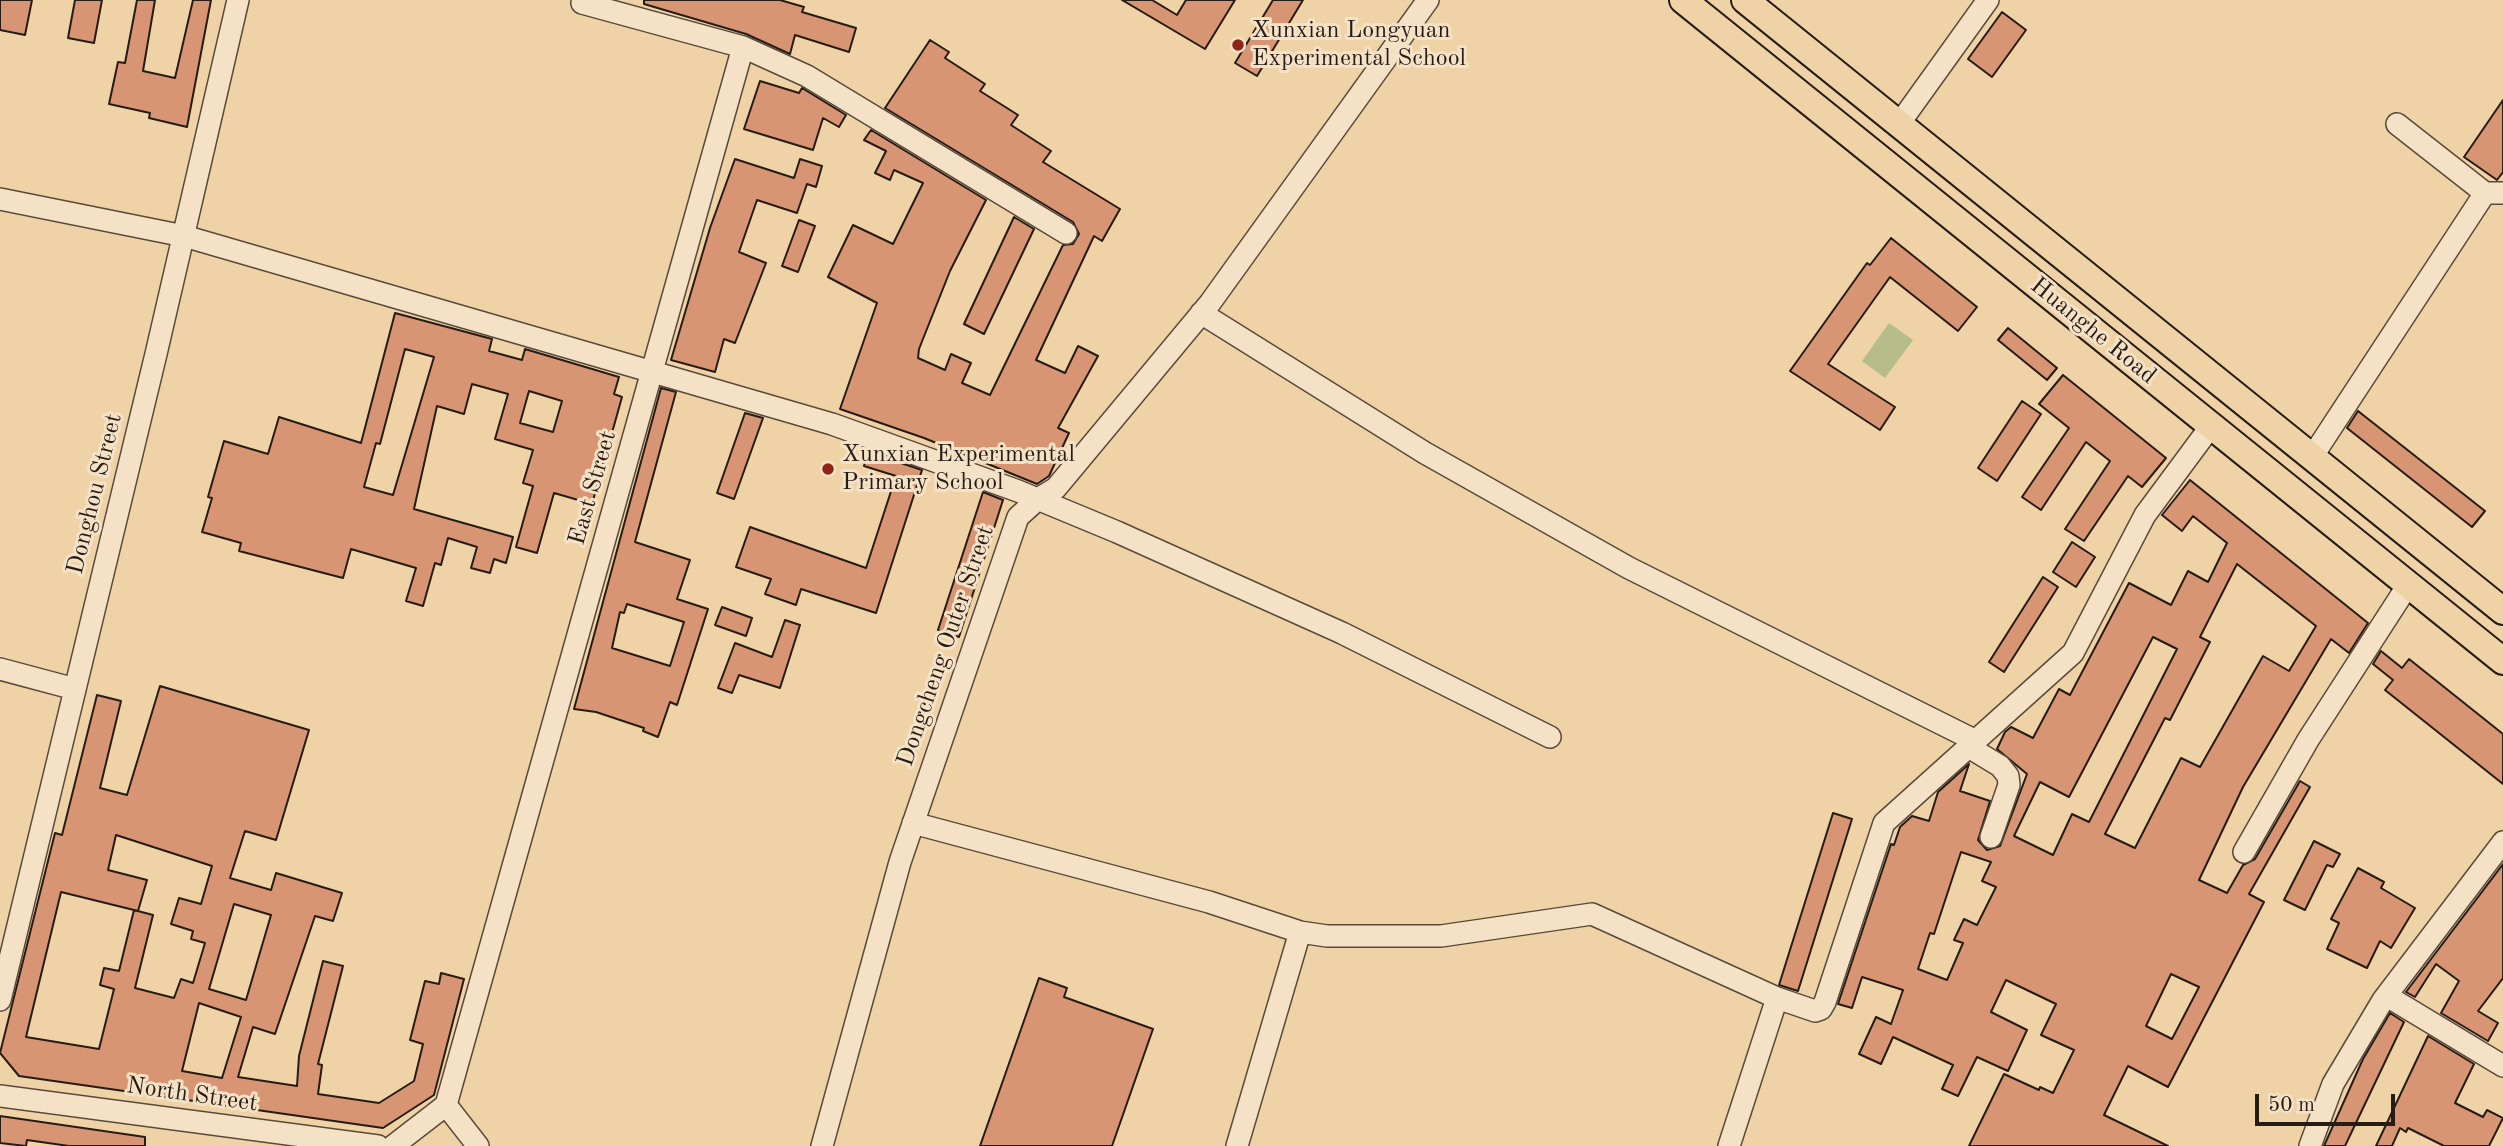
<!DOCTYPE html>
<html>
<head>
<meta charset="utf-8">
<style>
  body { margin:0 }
  #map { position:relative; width:2503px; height:1146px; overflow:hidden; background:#efd3a7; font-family:"Old Standard TT",serif }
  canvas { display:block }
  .scale { position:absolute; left:2255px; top:1094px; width:140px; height:32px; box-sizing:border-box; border:4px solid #261c15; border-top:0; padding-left:9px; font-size:21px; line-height:24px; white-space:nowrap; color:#261c15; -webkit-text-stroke:5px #f5e2c6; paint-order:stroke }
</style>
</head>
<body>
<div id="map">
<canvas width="2503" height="1146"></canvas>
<div class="scale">50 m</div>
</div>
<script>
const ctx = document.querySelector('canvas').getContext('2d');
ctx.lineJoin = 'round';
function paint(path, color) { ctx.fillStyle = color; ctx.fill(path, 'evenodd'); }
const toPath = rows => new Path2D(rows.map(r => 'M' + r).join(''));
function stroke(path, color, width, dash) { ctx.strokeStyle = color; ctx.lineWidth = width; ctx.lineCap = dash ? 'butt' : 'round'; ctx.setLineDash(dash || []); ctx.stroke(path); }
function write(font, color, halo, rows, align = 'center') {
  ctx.font = font + ' "Old Standard TT",serif'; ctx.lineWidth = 6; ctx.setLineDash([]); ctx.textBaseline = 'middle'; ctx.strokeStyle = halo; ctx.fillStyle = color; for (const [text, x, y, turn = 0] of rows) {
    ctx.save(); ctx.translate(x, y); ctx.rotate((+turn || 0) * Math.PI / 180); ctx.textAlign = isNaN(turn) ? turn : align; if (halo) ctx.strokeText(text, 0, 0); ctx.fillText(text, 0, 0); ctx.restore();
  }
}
const green = toPath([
  [1889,323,1913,340,1885,378,1862,361]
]);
const building = toPath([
  [0,0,32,0,25,35,0,30,0,0],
  [75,0,102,0,94,43,68,38,75,0],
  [137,0,155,0,143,71,175,78,193,0,211,0,187,127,149,118,150,113,109,104,118,62,125,63,137,0],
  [644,0,780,0,804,7,802,12,856,28,849,52,795,35,790,54,746,34,644,4,644,0],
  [1122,0,1152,0,1177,15,1186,0,1235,0,1205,49,1122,0],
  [1273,0,1303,0,1257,76,1235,63,1273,0],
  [2002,12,2026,30,1992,77,1968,59,2002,12],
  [930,40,949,52,945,58,985,84,980,91,1018,115,1011,125,1051,151,1043,162,1120,209,1102,241,1094,236,1036,360,1065,373,1078,346,1098,356,1058,428,1069,433,1049,476,1037,484,924,438,840,409,877,303,828,277,853,225,893,244,923,183,894,170,890,180,875,173,886,151,864,140,871,130,986,200,950,271,919,349,918,358,945,370,951,354,971,363,962,383,990,395,1063,245,1073,244,1079,234,1073,222,885,108,930,40],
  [760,81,799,93,802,88,846,115,839,127,823,118,813,150,744,129,760,81],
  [2503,100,2503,172,2497,180,2464,157,2503,100],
  [735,159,794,178,800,159,822,166,816,187,807,184,797,213,757,200,739,252,766,263,735,343,724,339,715,372,671,360,710,228,735,159],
  [1014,217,1034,229,984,334,964,324,1014,217],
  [799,220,815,226,798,272,782,266,799,220],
  [1891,238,1977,307,1958,331,1890,277,1828,364,1895,407,1880,430,1790,371,1867,263,1870,265,1891,238],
  [395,313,492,339,489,351,522,360,525,349,619,377,614,394,622,397,592,504,554,493,537,553,516,547,533,486,523,483,533,450,495,439,508,394,472,384,464,414,437,406,414,509,513,537,506,563,494,559,490,573,471,568,477,547,448,538,441,565,435,563,423,606,406,601,416,568,351,549,343,578,239,551,241,543,202,532,212,498,208,497,224,441,268,454,279,417,361,443,395,313],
  [405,349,434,357,393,495,364,487,376,443,380,444,405,349],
  [529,391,562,401,553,432,520,423,529,391],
  [2008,328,2057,368,2047,380,1998,340,2008,328],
  [2063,375,2166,458,2142,487,2128,476,2084,541,2065,529,2110,461,2086,442,2041,510,2022,497,2069,428,2039,404,2063,375],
  [661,388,676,392,635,542,690,560,677,599,708,609,677,705,670,702,658,737,643,731,644,728,596,712,574,709,661,388],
  [627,604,684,622,670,666,612,648,620,612,624,613,627,604],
  [2022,401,2041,414,1997,481,1978,468,2022,401],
  [2358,411,2485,511,2472,527,2347,428,2358,411],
  [745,413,763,418,734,499,717,493,745,413],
  [868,452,922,470,876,613,801,589,796,605,765,594,771,579,736,567,750,527,866,568,896,476,864,466,868,452],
  [2190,480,2368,623,2349,653,2331,639,2243,787,2199,880,2227,893,2243,865,2255,859,2300,781,2310,787,2249,894,2264,902,2168,1087,2128,1066,2104,1115,2168,1146,1969,1146,2004,1074,2039,1090,2040,1087,2053,1093,2074,1050,2041,1035,2056,1004,2006,980,1991,1012,2027,1030,2008,1071,1977,1057,1958,1096,1942,1089,1953,1065,1893,1037,1881,1064,1859,1054,1876,1017,1891,1024,1903,990,1862,977,1852,1008,1838,1004,1891,844,1894,845,1900,827,1912,816,1929,821,1938,792,1969,764,1960,791,1990,801,1978,840,1987,850,2000,846,2027,774,1997,749,2005,732,2011,727,2033,738,2059,689,2070,695,2129,583,2171,605,2188,571,2208,582,2227,543,2193,516,2182,531,2162,515,2190,480],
  [2237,564,2316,626,2289,671,2263,656,2200,767,2181,758,2135,848,2105,834,2165,718,2170,720,2210,642,2200,637,2237,564],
  [2153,637,2177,649,2089,822,2072,814,2053,855,2014,836,2040,782,2069,797,2153,637],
  [1961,852,1991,862,1982,881,1996,887,1977,925,1964,919,1954,940,1963,943,1947,980,1918,969,1930,933,1934,934,1961,852],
  [2171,974,2199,987,2172,1039,2146,1026,2171,974],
  [983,492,1003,500,959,637,938,630,983,492],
  [2072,542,2095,557,2076,587,2053,572,2072,542],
  [2043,577,2058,587,2004,672,1989,662,2043,577],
  [722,607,752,618,746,636,715,625,722,607],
  [785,620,800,625,780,688,739,675,732,693,718,688,735,643,772,657,785,620],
  [2381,651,2402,668,2409,659,2503,734,2503,784,2385,690,2393,680,2373,664,2381,651],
  [160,686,309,730,276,840,245,831,230,878,271,890,276,873,342,893,333,921,315,916,275,1034,253,1027,238,1077,297,1086,299,1056,323,961,343,966,318,1064,322,1065,318,1094,379,1103,414,1081,423,1044,410,1040,425,981,439,984,441,973,464,979,434,1095,383,1128,19,1076,0,1053,55,833,62,835,97,695,121,701,100,788,127,795,160,686],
  [116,835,212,866,201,904,179,898,171,924,193,931,191,939,205,943,193,983,181,979,174,998,135,988,153,915,134,910,119,971,104,968,100,985,114,989,99,1049,26,1037,61,892,138,911,147,880,108,870,116,835],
  [234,904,271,915,246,1000,209,989,234,904],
  [199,1003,241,1017,222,1078,182,1071,199,1003],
  [1833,813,1852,819,1798,991,1779,985,1833,813],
  [2314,841,2340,854,2333,867,2327,865,2305,910,2284,900,2314,841],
  [2503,864,2503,978,2478,1011,2498,1023,2488,1041,2441,1013,2459,981,2436,964,2415,997,2406,992,2503,864],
  [2358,868,2384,882,2381,888,2415,908,2391,948,2380,941,2367,968,2327,949,2339,923,2331,919,2358,868],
  [1039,978,1067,988,1064,997,1153,1029,1112,1146,980,1146,1039,978],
  [2390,1013,2404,1022,2345,1146,2324,1146,2363,1059,2390,1013],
  [2428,1036,2474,1064,2455,1103,2483,1117,2487,1110,2503,1118,2489,1146,2444,1146,2408,1128,2406,1132,2400,1128,2392,1146,2376,1146,2428,1036],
  [0,1116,145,1137,145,1146,69,1146,27,1140,26,1146,0,1143,0,1116]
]);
const minor = toPath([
  [743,47,807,76,1066,233],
  [1899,124,1988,0],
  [2397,124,2485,193,2503,193],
  [0,199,184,236,832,424,1018,491,1117,532,1342,633,1550,737],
  [1201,313,1425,453,1629,568,1974,740],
  [2312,457,2485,193],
  [0,669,75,689],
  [1967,746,2000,766,2008,776,2009,785,1991,837],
  [913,823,1209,902,1300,932,1327,936,1441,936,1592,914,1777,998],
  [2244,852,2308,740,2408,585],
  [2387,996,2503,1066],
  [0,1000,156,354,238,0],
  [0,1096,378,1146],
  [446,1105,743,47,582,3,583,0],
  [393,1146,446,1105,478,1146],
  [822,1146,900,862,1018,517,1038,499,1056,488,1210,303,1428,0],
  [1237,1146,1300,932],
  [1729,1146,1777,998,1815,1011,1821,1009,1825,1002,1884,823,2073,653,2145,515,2211,426],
  [2310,1146,2333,1084,2383,1000,2503,842]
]);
const major = toPath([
  [1683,0,2503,661],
  [1745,0,2503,611]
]);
const markers = [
  [1238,45,7,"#8f2418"],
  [828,469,7,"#8f2418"]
];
const poiNames = [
  ["Xunxian Longyuan",1252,31],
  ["Experimental School",1252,59],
  ["Xunxian Experimental",842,455],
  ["Primary School",842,483]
];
const streetNames = [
  ["Huanghe Road",2093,331,39],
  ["East Street",593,488,-74],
  ["Donghou Street",95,494,-76],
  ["Dongcheng Outer Street",946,646,-71],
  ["North Street",192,1095,8]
];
paint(green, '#b6bd8a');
paint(building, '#d89573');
stroke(building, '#261c15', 2);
stroke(minor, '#584a3a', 24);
stroke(major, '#261c15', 30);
stroke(minor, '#f5e2c6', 21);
stroke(major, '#efd3a7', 26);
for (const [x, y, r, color] of markers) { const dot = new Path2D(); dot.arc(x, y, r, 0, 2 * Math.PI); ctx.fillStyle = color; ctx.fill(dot); stroke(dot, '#f5e2c6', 2.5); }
write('24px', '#261c15', '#f5e2c6', poiNames, 'left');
write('24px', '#261c15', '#f5e2c6', streetNames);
</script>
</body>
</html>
